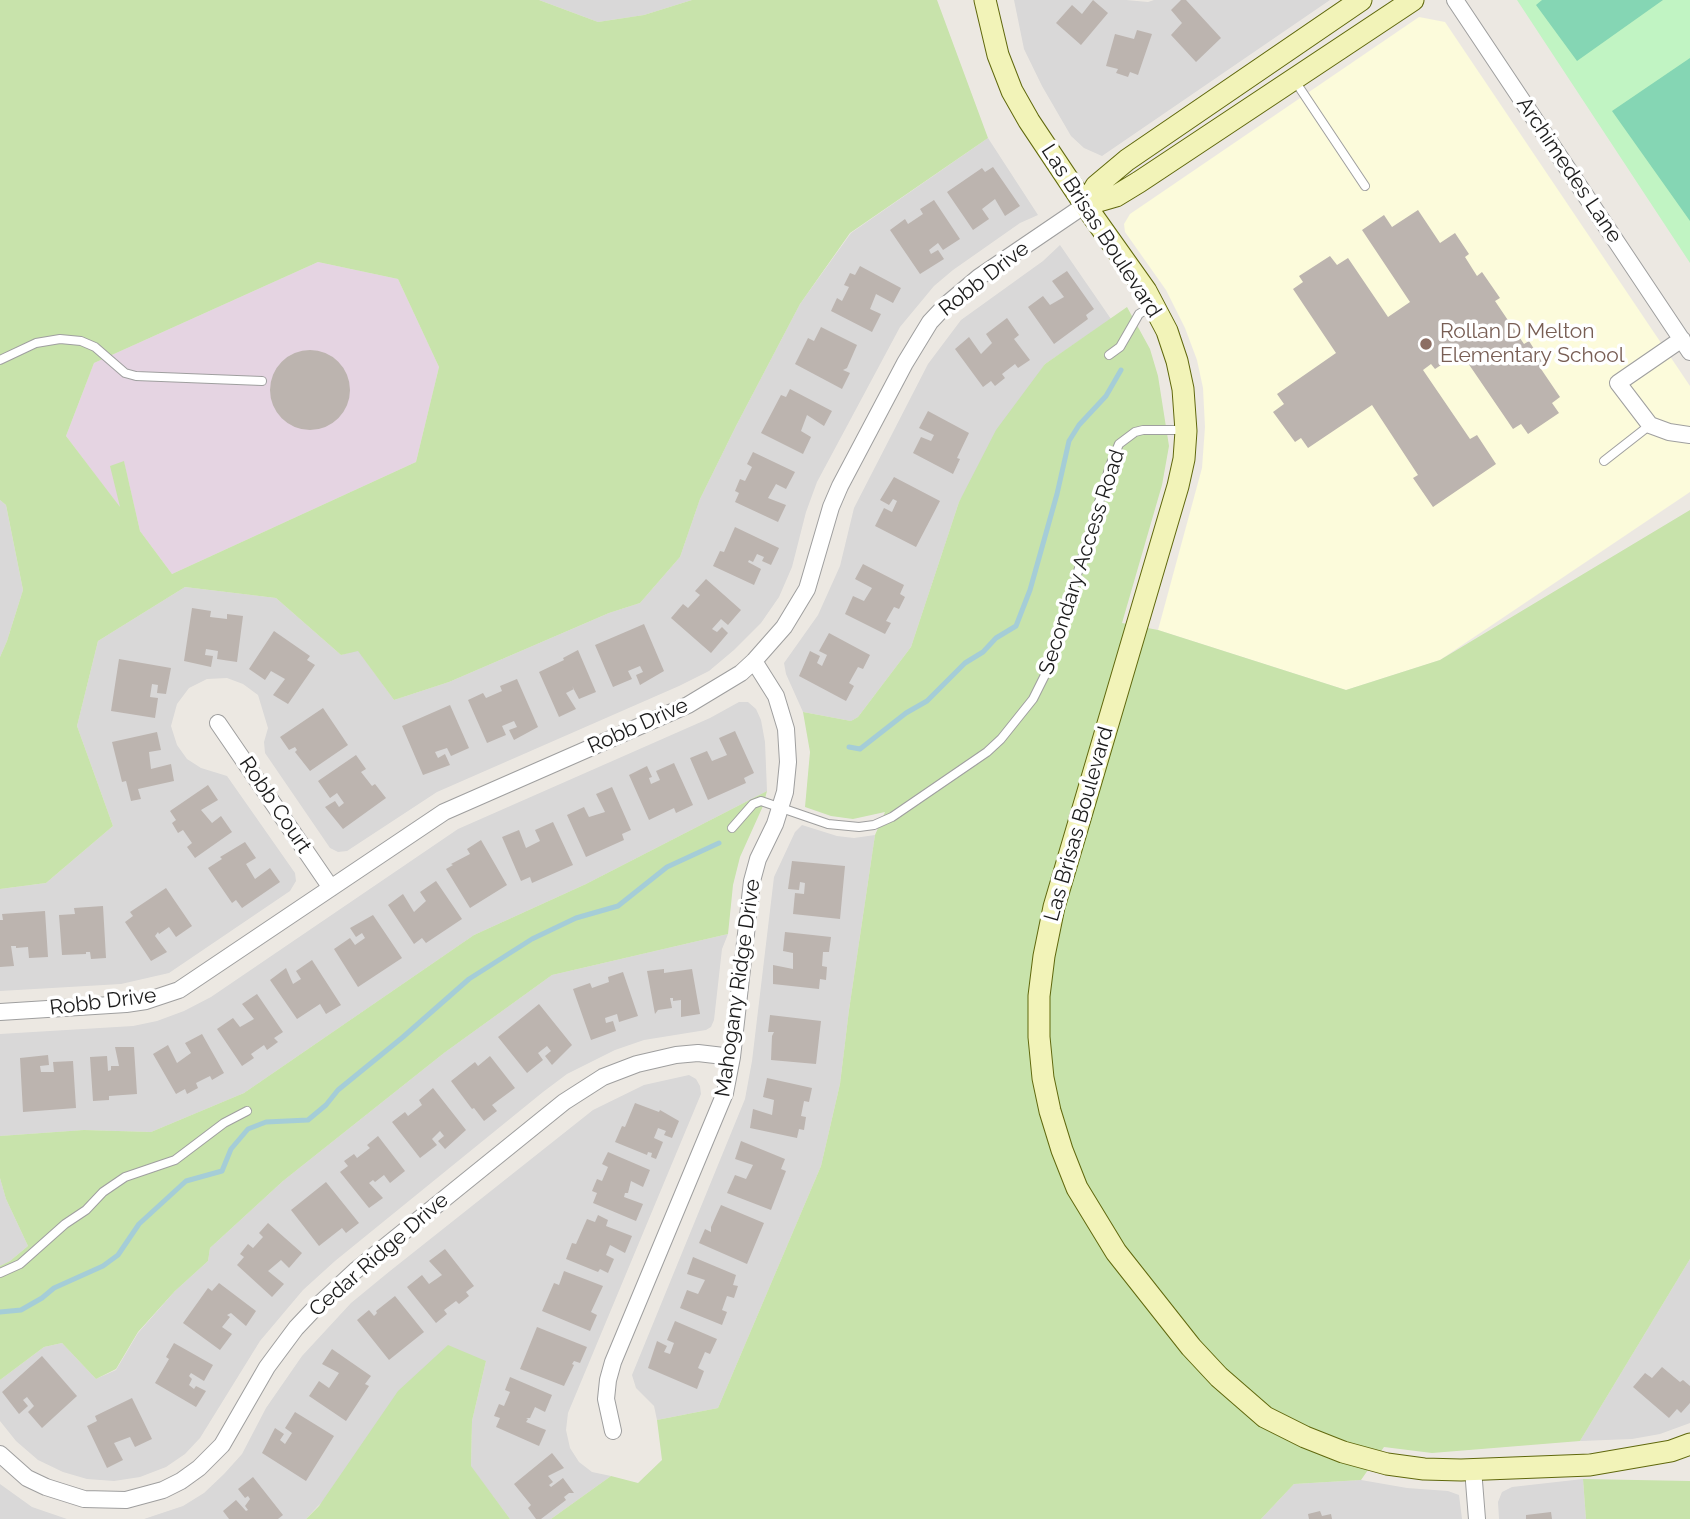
<!DOCTYPE html>
<html>
<head>
<meta charset="utf-8">
<style>
  body { margin:0 }
  canvas { display:block; background:#ece8e2 }
</style>
</head>
<body>
<canvas width="1690" height="1519"></canvas>
<script>
const ctx = document.querySelector('canvas').getContext('2d');
ctx.lineJoin = 'round';
function paint(path, color) { ctx.fillStyle = color; ctx.fill(path, 'evenodd'); }
const toPath = rows => new Path2D(rows.map(r => 'M' + r).join(''));
function stroke(path, color, width, dash) { ctx.strokeStyle = color; ctx.lineWidth = width; ctx.lineCap = dash ? 'butt' : 'round'; ctx.setLineDash(dash || []); ctx.stroke(path); }
function write(font, color, halo, rows, align = 'center') {
  ctx.font = font + ' Raleway,sans-serif'; ctx.lineWidth = 7; ctx.setLineDash([]); ctx.textBaseline = 'middle'; ctx.strokeStyle = halo; ctx.fillStyle = color; for (const [text, x, y, turn = 0] of rows) {
    ctx.save(); ctx.translate(x, y); ctx.rotate((+turn || 0) * Math.PI / 180); ctx.textAlign = isNaN(turn) ? turn : align; if (halo) ctx.strokeText(text, 0, 0); ctx.fillText(text, 0, 0); ctx.restore();
  }
}
const residential = toPath([
  [539,0,692,0,644,15,598,22],
  [1014,0,1126,0,1148,2,1154,0,1330,0,1102,156,1084,148,1071,136,1042,86,1024,49],
  [988,138,1038,215,1020,223,953,270,934,286,900,327,817,482,806,512,792,567,779,597,761,623,734,650,709,671,679,686,437,792,347,851,338,852,330,848,265,753,264,742,268,728,258,695,243,684,227,678,207,679,189,688,177,704,171,726,177,745,187,759,201,768,227,776,295,873,296,881,290,891,169,973,121,984,0,991,0,889,46,883,113,826,77,726,98,641,185,587,276,598,341,655,358,650,394,700,449,682,609,613,640,603,680,557,700,499,736,426,800,304,851,233],
  [1060,245,1111,319,1045,364,959,502,911,647,858,717,851,721,803,712,786,674,784,663,818,615,840,566,854,508,928,364,961,320,1043,261],
  [0,500,6,505,23,590,7,641,0,657],
  [739,702,748,702,756,709,761,720,765,742,767,791,586,884,474,935,244,1093,151,1132,84,1130,0,1136,0,1034,133,1026,157,1021,184,1011,211,997,458,829,710,718],
  [802,825,837,836,854,838,875,835,849,1010,840,1084,821,1166,718,1408,657,1420,654,1406,636,1388,632,1375,745,1099,752,1061,774,877,795,832],
  [728,934,722,949,714,1020,711,1027,706,1030,644,1040,615,1050,567,1074,543,1092,335,1261,303,1290,260,1341,200,1438,185,1454,166,1467,140,1477,114,1481,87,1479,63,1472,38,1460,16,1441,0,1421,0,1380,44,1347,62,1343,96,1379,116,1370,138,1333,175,1291,208,1261,210,1248,283,1181,444,1053,552,975],
  [689,1075,696,1079,700,1086,701,1094,568,1413,566,1430,570,1448,579,1462,592,1472,611,1476,551,1519,510,1519,471,1467,472,1421,486,1361,318,1506,306,1519,144,1519,183,1506,204,1493,224,1474,242,1454,266,1408,302,1356,351,1303,390,1271,593,1110,644,1085],
  [0,1178,6,1199,28,1246,10,1261,0,1266],
  [1690,1259,1690,1423,1660,1434,1632,1439,1580,1441],
  [1583,1479,1586,1519,1499,1519,1498,1502,1502,1492,1512,1487],
  [1361,1480,1407,1488,1448,1491,1459,1495,1462,1519,1261,1519,1294,1484],
  [0,1484,32,1507,67,1519,0,1519]
]);
const industrial = toPath([
  [318,262,398,279,439,367,416,462,172,574,140,531,124,462,121,509,66,436,94,363]
]);
const education = toPath([
  [1419,17,1445,22,1690,386,1690,492,1440,660,1346,690,1158,630,1202,468,1205,427,1203,388,1197,360,1185,328,1166,290,1125,232,1124,224,1130,214]
]);
const grass = toPath([
  [0,0,539,0,598,22,644,15,692,0,937,0,988,138,850,233,800,304,736,426,700,499,680,557,640,603,609,613,449,682,394,700,358,651,341,655,276,598,185,587,98,641,77,726,113,826,46,883,0,889,0,657,7,641,23,590,6,505,0,500],
  [318,262,398,279,439,367,416,462,172,574,140,531,124,461,110,466,120,507,66,436,94,363],
  [1127,307,1150,349,1158,376,1169,446,1162,485,1122,623,1158,630,1346,690,1440,660,1690,510,1690,1259,1580,1441,1432,1453,1384,1447,1361,1480,1294,1484,1261,1519,551,1519,611,1476,638,1483,662,1460,657,1420,718,1408,821,1166,840,1084,849,1010,875,835,885,812,853,819,831,816,805,807,810,752,803,712,851,721,858,717,911,647,959,502,996,430,1045,364],
  [767,791,763,806,740,857,733,885,728,934,552,975,444,1053,283,1181,210,1248,208,1261,175,1291,138,1332,116,1369,96,1379,62,1343,44,1347,0,1380,0,1266,10,1261,28,1246,6,1199,0,1178,0,1136,84,1130,151,1132,244,1093,474,935,586,884],
  [448,1345,486,1361,472,1421,471,1466,510,1519,306,1519,319,1506,398,1391],
  [1583,1479,1690,1481,1690,1519,1586,1519]
]);
const park = toPath([
  [1517,0,1690,0,1690,263]
]);
const pitch = toPath([
  [1542,0,1663,0,1577,61,1536,5],
  [1690,58,1690,221,1612,111]
]);
const stream = toPath([
  [849,747,860,749,906,713,927,701,965,663,983,652,996,638,1016,626,1030,590,1057,494,1069,441,1079,425,1106,396,1121,370],
  [0,1312,21,1310,42,1298,54,1288,103,1266,118,1255,139,1224,186,1181,222,1171,231,1149,248,1129,266,1122,308,1120,326,1105,338,1090,403,1037,469,979,532,939,576,918,618,906,667,867,719,843]
]);
const building = toPath([
  [1093,0,1108,13,1081,45,1056,23,1072,5,1082,14],
  [1181,0,1186,0,1221,38,1196,62,1171,35,1182,23,1171,10],
  [1137,30,1152,34,1138,75,1130,72,1128,77,1116,73,1118,69,1106,66,1115,34,1134,39],
  [993,167,1020,206,1005,216,995,199,982,209,989,219,973,230,947,192,982,168,985,172],
  [934,200,960,239,943,250,938,243,929,250,931,254,938,250,944,259,920,274,890,230,905,219,908,224,923,214,920,209],
  [1418,210,1440,243,1455,233,1469,254,1465,257,1477,276,1482,272,1500,298,1495,301,1524,344,1529,341,1543,363,1539,366,1560,397,1552,403,1559,413,1528,434,1521,424,1513,429,1457,347,1444,356,1447,361,1435,369,1431,364,1423,370,1470,439,1477,435,1496,464,1433,507,1413,478,1418,475,1372,405,1308,448,1301,438,1295,442,1273,412,1284,404,1277,394,1336,353,1293,289,1303,282,1299,276,1330,256,1337,265,1348,258,1388,317,1410,302,1362,230,1384,215,1392,227],
  [860,266,901,288,893,303,876,294,870,309,881,314,872,332,831,311,837,298,842,301,849,287,844,285,850,273,855,275],
  [1067,271,1094,309,1086,315,1088,319,1054,344,1028,307,1043,296,1050,305,1064,297,1052,281],
  [1007,318,1019,335,1014,339,1030,360,1018,368,1015,364,1002,374,1005,378,995,386,991,381,983,387,955,349,969,337,981,354,992,343,986,334],
  [821,327,857,345,847,368,843,370,850,373,842,389,795,364,808,338,814,341],
  '270 390a40 40 0 1 1 80 0a40 40 0 1 1-80 0Z',
  [790,389,832,411,824,426,807,415,801,431,811,437,803,454,761,433,781,395,786,397],
  [928,411,969,433,957,458,960,459,953,474,913,453,921,437,931,441,934,435,919,428],
  [753,452,795,472,786,489,776,484,768,498,786,505,778,522,735,502,739,493,735,491,740,479,745,481,752,467,747,464],
  [894,477,940,501,916,547,875,526,884,508,892,512,897,501,893,499,889,505,880,500],
  [735,527,779,548,771,565,762,561,764,557,757,554,753,562,749,560,748,562,761,569,754,585,713,566,720,551,724,552],
  [863,564,904,585,900,594,905,597,899,609,894,607,886,621,891,623,885,634,845,614,853,596,864,601,872,588,855,579],
  [706,579,741,610,728,625,721,619,712,629,717,632,722,627,728,633,711,653,671,618,683,604,688,608,700,595,695,591],
  [192,608,211,611,210,617,227,619,227,614,243,616,237,662,217,659,218,651,206,649,205,655,213,656,211,667,184,661],
  [644,624,664,671,640,685,636,675,643,672,640,666,628,671,632,679,613,687,595,645],
  [274,631,310,656,307,660,315,665,288,704,273,695,285,679,271,671,265,680,249,669],
  [829,633,870,655,863,669,858,667,849,683,854,686,846,701,799,676,810,651,820,656,817,663,822,666,827,655,819,651],
  [578,650,596,692,579,699,572,686,574,689,566,693,576,709,559,717,539,672,564,660,563,658],
  [119,659,171,668,166,694,157,693,158,685,152,684,150,697,158,698,155,718,111,711],
  [517,679,538,727,514,740,509,730,517,727,514,721,502,726,506,735,487,743,468,700,483,693,486,698,502,691,500,686],
  [450,705,469,748,451,756,447,748,435,752,438,758,445,754,450,765,423,775,402,726],
  [323,708,348,745,310,771,295,752,297,750,295,747,289,750,280,737],
  [735,731,754,773,744,778,746,783,708,800,690,758,707,751,712,761,727,755,719,738],
  [157,732,161,750,149,752,151,769,171,764,174,781,138,789,141,799,131,801,126,781,122,782,112,742],
  [356,755,366,769,361,772,372,786,375,784,386,798,343,829,325,807,335,801,339,807,344,803,337,793,330,798,318,781],
  [674,763,693,805,676,813,674,808,649,820,629,775,647,766,652,777,649,778,651,784,660,780,656,771],
  [208,785,218,800,201,810,212,823,221,816,232,832,195,858,187,847,192,843,183,830,178,833,172,823,176,820,170,811],
  [612,787,631,830,622,834,624,840,586,857,567,815,584,807,589,817,605,812,596,794],
  [553,822,573,865,532,883,530,877,521,881,502,837,519,830,526,848,540,841,535,830],
  [481,840,507,885,470,908,446,869,453,865,451,864,470,854,467,849],
  [245,842,256,858,246,864,255,879,270,868,280,882,242,908,236,900,232,903,208,868,222,859,220,857],
  [792,861,845,866,840,919,793,914,795,893,804,894,805,883,800,882,799,890,788,889],
  [436,881,462,919,426,943,422,938,414,944,388,905,403,894,414,912,426,901,420,892],
  [166,888,192,926,176,937,169,927,159,934,158,932,155,936,167,952,151,961,125,922,133,916,130,912],
  [103,906,106,958,91,959,90,952,86,952,86,954,62,955,59,915,75,914,74,908],
  [45,911,48,957,29,958,28,947,16,948,16,946,11,946,14,966,0,967,0,920,3,920,2,914],
  [373,915,402,958,358,987,334,949,350,938,355,945,365,938,362,933,356,937,350,928],
  [785,932,831,937,829,952,823,952,822,966,827,967,826,980,820,979,819,989,773,984,773,965,793,969,793,953,783,951],
  [312,960,341,1005,326,1014,320,1004,297,1019,270,980,286,968,293,984,301,979,296,971],
  [664,969,664,973,692,969,700,1014,681,1017,681,1000,673,1001,673,998,670,998,672,1008,658,1010,655,1014,647,971],
  [623,972,638,1016,619,1022,617,1014,605,1018,606,1023,613,1021,616,1031,591,1040,573,989,590,983,592,988,609,982,608,977],
  [257,994,283,1032,274,1038,278,1042,267,1050,264,1045,251,1054,254,1058,242,1066,217,1029,233,1018,240,1027,254,1019,242,1004],
  [539,1004,572,1045,552,1065,545,1056,551,1051,547,1046,538,1053,543,1060,527,1073,498,1037],
  [770,1015,821,1021,816,1064,771,1060,772,1036,774,1032,768,1032],
  [202,1034,224,1073,212,1080,210,1076,196,1083,198,1088,187,1094,185,1089,176,1094,153,1054,168,1045,177,1063,191,1053,185,1043],
  [115,1047,134,1047,137,1094,109,1096,109,1100,93,1101,90,1057,107,1056,108,1071,111,1070,111,1066,119,1066],
  [48,1055,49,1065,40,1066,41,1072,54,1072,53,1062,73,1061,76,1108,23,1112,20,1058],
  [490,1056,515,1088,492,1105,497,1111,484,1121,474,1108,472,1109,451,1081,475,1062,478,1066],
  [767,1078,812,1088,809,1102,804,1101,801,1116,806,1117,804,1130,799,1129,797,1138,750,1128,753,1109,772,1115,774,1100,763,1097],
  [433,1088,466,1130,445,1149,438,1141,444,1136,440,1131,432,1139,437,1145,420,1158,392,1122,405,1112,408,1116,422,1105,419,1100],
  [635,1103,659,1112,660,1110,679,1121,672,1138,664,1135,666,1131,658,1128,654,1138,663,1142,656,1159,651,1157,652,1153,648,1152,647,1155,615,1142,622,1126,625,1127],
  [378,1136,405,1171,390,1183,384,1175,375,1182,373,1180,369,1183,383,1198,369,1208,340,1172,348,1166,344,1161,354,1154,357,1158,370,1148,367,1145],
  [741,1141,785,1159,781,1169,786,1171,771,1210,727,1193,735,1175,746,1179,753,1165,735,1159],
  [608,1152,650,1170,643,1187,631,1181,628,1193,625,1193,624,1197,643,1204,636,1221,593,1203,597,1193,592,1191,597,1179,602,1181,608,1167,602,1164],
  [326,1182,359,1223,346,1233,342,1228,319,1246,291,1210],
  [721,1205,764,1223,747,1264,699,1243,705,1229,711,1232,711,1227],
  [598,1215,608,1220,606,1226,632,1236,625,1253,610,1245,606,1255,614,1259,608,1273,600,1269,598,1272,566,1259,572,1243,576,1244,587,1219,595,1222],
  [268,1223,302,1253,289,1268,281,1260,268,1271,284,1284,272,1297,237,1265,244,1257,240,1254,248,1244,253,1248,263,1237,259,1233],
  [445,1249,474,1286,466,1292,469,1296,459,1304,456,1301,444,1310,447,1314,436,1323,407,1287,422,1275,429,1284,442,1275,429,1261],
  [693,1257,736,1275,733,1285,738,1286,734,1298,727,1296,722,1310,727,1312,722,1325,680,1308,687,1290,698,1294,705,1280,687,1274],
  [564,1271,603,1286,591,1312,597,1315,590,1331,542,1311,554,1283,559,1285],
  [219,1283,256,1311,246,1326,231,1313,227,1315,230,1317,222,1327,232,1334,220,1350,183,1323,208,1288,212,1291],
  [395,1296,424,1332,389,1360,357,1320,369,1310,374,1316,377,1313,376,1311],
  [675,1321,717,1339,710,1354,705,1352,698,1368,704,1371,697,1389,648,1368,657,1341,667,1346,664,1352,670,1354,674,1343,667,1340],
  [537,1327,587,1347,580,1363,574,1361,572,1364,574,1365,564,1386,520,1369],
  [174,1343,213,1365,204,1381,191,1373,189,1376,192,1379,189,1385,194,1389,196,1386,206,1391,196,1407,155,1383,169,1359,166,1357],
  [332,1349,371,1376,365,1384,369,1386,346,1421,309,1396,319,1381,329,1388,339,1373,322,1364],
  [42,1356,77,1396,42,1428,28,1412,34,1406,27,1397,23,1400,28,1406,19,1414,2,1392],
  [1662,1367,1680,1382,1683,1380,1690,1386,1690,1403,1681,1413,1677,1409,1669,1418,1633,1387,1645,1373,1652,1378],
  [510,1377,552,1395,545,1412,535,1407,530,1418,526,1418,528,1419,526,1422,546,1430,539,1446,496,1427,500,1418,494,1416,499,1404,504,1406,510,1392,505,1390],
  [132,1398,152,1439,135,1447,130,1437,114,1443,123,1460,107,1468,87,1426,97,1421,95,1416],
  [295,1412,334,1436,306,1481,262,1453,275,1428,284,1434,280,1440,285,1444,292,1433,285,1428],
  [552,1453,564,1468,548,1476,553,1482,549,1485,551,1487,563,1478,574,1493,569,1493,564,1497,566,1500,541,1519,536,1519,528,1508,531,1505,514,1484],
  [253,1477,283,1515,278,1519,229,1519,223,1511,236,1500,246,1511,248,1510,245,1506,250,1499,248,1496,245,1498,238,1489],
  [1320,1511,1322,1516,1331,1514,1332,1519,1309,1519,1308,1514],
  [1551,1512,1552,1519,1526,1519,1526,1515]
]);
const lane = toPath([
  [1295,81,1365,186],
  [1109,355,1120,347,1139,314,1152,306],
  [0,360,36,343,60,339,81,341,95,347,125,373,136,376,262,381],
  [1604,461,1650,425],
  [732,828,753,804,761,801,828,824,859,827,874,825,892,817,987,752,1001,739,1033,699,1049,667,1110,466,1119,444,1135,432,1143,430,1183,430],
  [0,1273,20,1264,65,1224,86,1210,103,1192,125,1177,175,1160,224,1123,247,1111]
]);
const street = toPath([
  [1455,0,1690,352],
  [1682,339,1618,383,1650,425,1669,432,1690,435],
  [218,723,331,888],
  [0,1012,126,1004,146,1001,179,990,444,812,688,705,741,673,754,661,784,627,807,589,831,507,840,486,905,363,930,322,947,304,979,277,1085,205],
  [613,1431,606,1399,608,1380,613,1362,725,1093,732,1057,752,881,758,859,775,824,785,792,788,762,786,729,776,696,754,661],
  [0,1454,27,1478,46,1487,84,1499,126,1500,163,1490,181,1481,199,1468,222,1445,267,1367,296,1328,313,1310,355,1271,564,1102,603,1077,637,1064,676,1055,698,1053,732,1057],
  [1473,1469,1477,1519]
]);
const secondary = toPath([
  [985,0,998,55,1012,91,1029,121,1085,205,1146,291,1167,331,1177,361,1183,389,1186,431,1184,459,1178,486,1054,907,1044,956,1039,996,1039,1037,1043,1078,1050,1111,1062,1150,1077,1188,1116,1252,1191,1347,1219,1377,1265,1417,1305,1437,1343,1452,1387,1464,1424,1469,1461,1470,1590,1465,1671,1451,1690,1444],
  [1085,205,1116,196,1139,182,1413,0],
  [1085,205,1096,186,1127,160,1361,0]
]);
const markers = [
  [1426,344,7,"#8d6e63"]
];
const streetNames = [
  ["Archimedes Lane",1569,170,56],
  ["Las Brisas Boulevard",1101,231,57],
  ["Robb Drive",984,279,-38],
  ["Secondary Access Road",1082,562,-72],
  ["Robb Drive",638,726,-24],
  ["Robb Court",275,805,56],
  ["Las Brisas Boulevard",1079,824,-74],
  ["Mahogany Ridge Drive",738,988,-82],
  ["Robb Drive",103,1002,-7],
  ["Cedar Ridge Drive",379,1255,-41]
];
const educationNames = [
  ["Rollan D Melton",1440,332],
  ["Elementary School",1440,356]
];
paint(residential, '#d9d8d8');
paint(industrial, '#e5d4e2');
paint(education, '#fcfbdb');
paint(grass, '#c8e3ab');
paint(park, '#c1f4c3');
paint(pitch, '#85d6b4');
stroke(stream, '#a5cdd7', 5);
paint(building, '#bcb4af');
stroke(lane, '#9f9f9f', 10);
stroke(street, '#9f9f9f', 18);
stroke(secondary, '#60680d', 23);
stroke(lane, '#fff', 8);
stroke(street, '#fff', 16);
stroke(secondary, '#f2f3b8', 21);
for (const [x, y, r, color] of markers) { const dot = new Path2D(); dot.arc(x, y, r, 0, 2 * Math.PI); ctx.fillStyle = color; ctx.fill(dot); stroke(dot, '#fff', 2.5); }
write('21px', '#1b1b1b', '#fff', streetNames);
write('21px', '#785e54', '#fff', educationNames, 'left');
</script>
</body>
</html>
